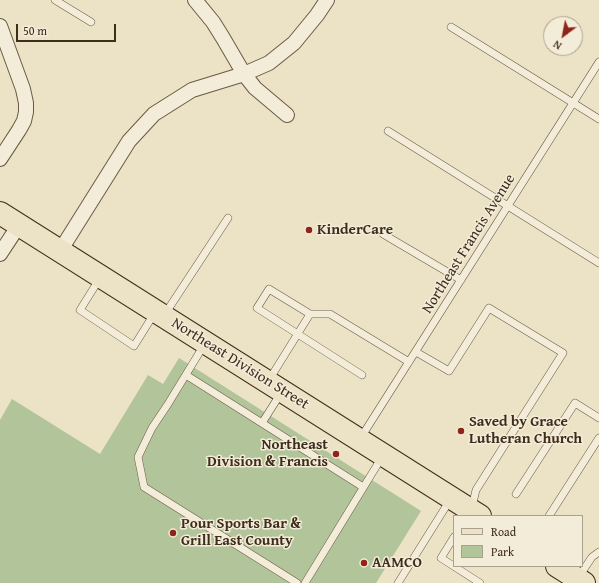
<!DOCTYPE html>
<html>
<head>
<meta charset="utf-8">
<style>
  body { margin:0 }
  #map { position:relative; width:599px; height:583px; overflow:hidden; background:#ece2c5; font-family:"Gentium Book Plus",serif }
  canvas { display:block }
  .legend { position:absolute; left:453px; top:515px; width:130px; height:52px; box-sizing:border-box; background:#f3ecd9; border:1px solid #aba08d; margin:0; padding:5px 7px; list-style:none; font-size:12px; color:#3f2d1c }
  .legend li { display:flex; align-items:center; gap:8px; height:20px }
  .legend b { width:20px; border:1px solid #aba08d }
  .north { position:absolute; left:543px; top:16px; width:40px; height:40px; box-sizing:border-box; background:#f3ecd9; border:1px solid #aba08d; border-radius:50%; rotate:212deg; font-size:11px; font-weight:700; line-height:16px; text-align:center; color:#3f2d1c }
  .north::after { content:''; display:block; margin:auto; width:14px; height:18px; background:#8f2418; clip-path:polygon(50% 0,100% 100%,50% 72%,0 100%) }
  .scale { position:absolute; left:16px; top:24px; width:100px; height:18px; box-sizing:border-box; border:2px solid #3f2d1c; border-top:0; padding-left:5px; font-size:12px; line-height:14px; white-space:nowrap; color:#3f2d1c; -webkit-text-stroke:3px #f3ecd9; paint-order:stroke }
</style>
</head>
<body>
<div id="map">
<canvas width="599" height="583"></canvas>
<ul class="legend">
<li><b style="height:5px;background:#ece2c5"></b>Road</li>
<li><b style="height:11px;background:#b2c499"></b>Park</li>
</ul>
<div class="north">N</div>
<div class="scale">50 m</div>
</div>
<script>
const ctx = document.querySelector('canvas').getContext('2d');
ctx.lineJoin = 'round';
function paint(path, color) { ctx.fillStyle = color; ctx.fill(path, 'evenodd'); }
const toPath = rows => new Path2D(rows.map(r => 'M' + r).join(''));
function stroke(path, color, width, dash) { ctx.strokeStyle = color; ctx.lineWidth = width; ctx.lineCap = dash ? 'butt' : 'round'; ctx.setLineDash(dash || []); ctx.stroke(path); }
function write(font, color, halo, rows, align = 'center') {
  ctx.font = font + ' "Gentium Book Plus",serif'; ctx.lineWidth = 3; ctx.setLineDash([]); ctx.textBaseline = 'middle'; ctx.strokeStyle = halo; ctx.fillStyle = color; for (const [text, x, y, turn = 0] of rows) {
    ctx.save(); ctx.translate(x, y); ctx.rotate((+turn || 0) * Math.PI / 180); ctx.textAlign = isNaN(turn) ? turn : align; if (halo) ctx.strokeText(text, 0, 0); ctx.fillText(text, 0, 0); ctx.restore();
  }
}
const green = toPath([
  [179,358,421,511,376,583,0,583,0,420,12,399,100,454,148,375,163,384]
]);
const lane = toPath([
  [55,0,91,22],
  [451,27,599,119],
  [388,131,599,263],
  [383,234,461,280],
  [100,278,80,310,134,346,154,314],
  [165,314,228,218],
  [310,314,269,289,257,308,362,375],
  [204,345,168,404,152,428,138,457,144,487,297,583],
  [416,352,449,371,489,308,563,353,476,490,472,507],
  [186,375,363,487],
  [269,380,310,314,330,314,409,362],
  [262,423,281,393],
  [360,439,599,62],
  [516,494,575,403,599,418],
  [549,516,599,438],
  [454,537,441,558,480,583],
  [578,578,592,557,599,552],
  [305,583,382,457],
  [398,583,450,500]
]);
const street = toPath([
  [195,0,213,22,223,38,244,74,255,88,287,115],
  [0,26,23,89,26,103,26,112,24,121,19,130,0,159],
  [60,251,129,141,154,114,192,90,244,74,269,63,294,43,317,15,327,0],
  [0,254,19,225]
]);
const primary = toPath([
  [0,213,480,516],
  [557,566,584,583]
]);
const markers = [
  [309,230,4,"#8f2418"],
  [461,431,4,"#8f2418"],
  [336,454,4,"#8f2418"],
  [173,533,4,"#8f2418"],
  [364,563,4,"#8f2418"]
];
const poiNames = [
  ["KinderCare",317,230],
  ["Saved by Grace",469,422],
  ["Lutheran Church",469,439],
  ["Northeast",328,445,"right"],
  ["Division & Francis",328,462,"right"],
  ["Pour Sports Bar &",181,524],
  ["Grill East County",181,541],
  ["AAMCO",372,563]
];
const streetNames = [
  ["Northeast Francis Avenue",469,244,-58],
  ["Northeast Division Street",240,364,32]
];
paint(green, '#b2c499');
stroke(lane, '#6a5a46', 8);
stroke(street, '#6a5a46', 16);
stroke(primary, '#3f2d1c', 24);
stroke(lane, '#f3ecd9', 7);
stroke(street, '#f3ecd9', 14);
stroke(primary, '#ece2c5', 22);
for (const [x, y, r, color] of markers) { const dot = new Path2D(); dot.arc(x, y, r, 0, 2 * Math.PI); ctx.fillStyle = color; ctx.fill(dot); stroke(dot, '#f3ecd9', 1.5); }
write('bold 15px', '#3f2d1c', '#f3ecd9', poiNames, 'left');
write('15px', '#3f2d1c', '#f3ecd9', streetNames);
</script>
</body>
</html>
